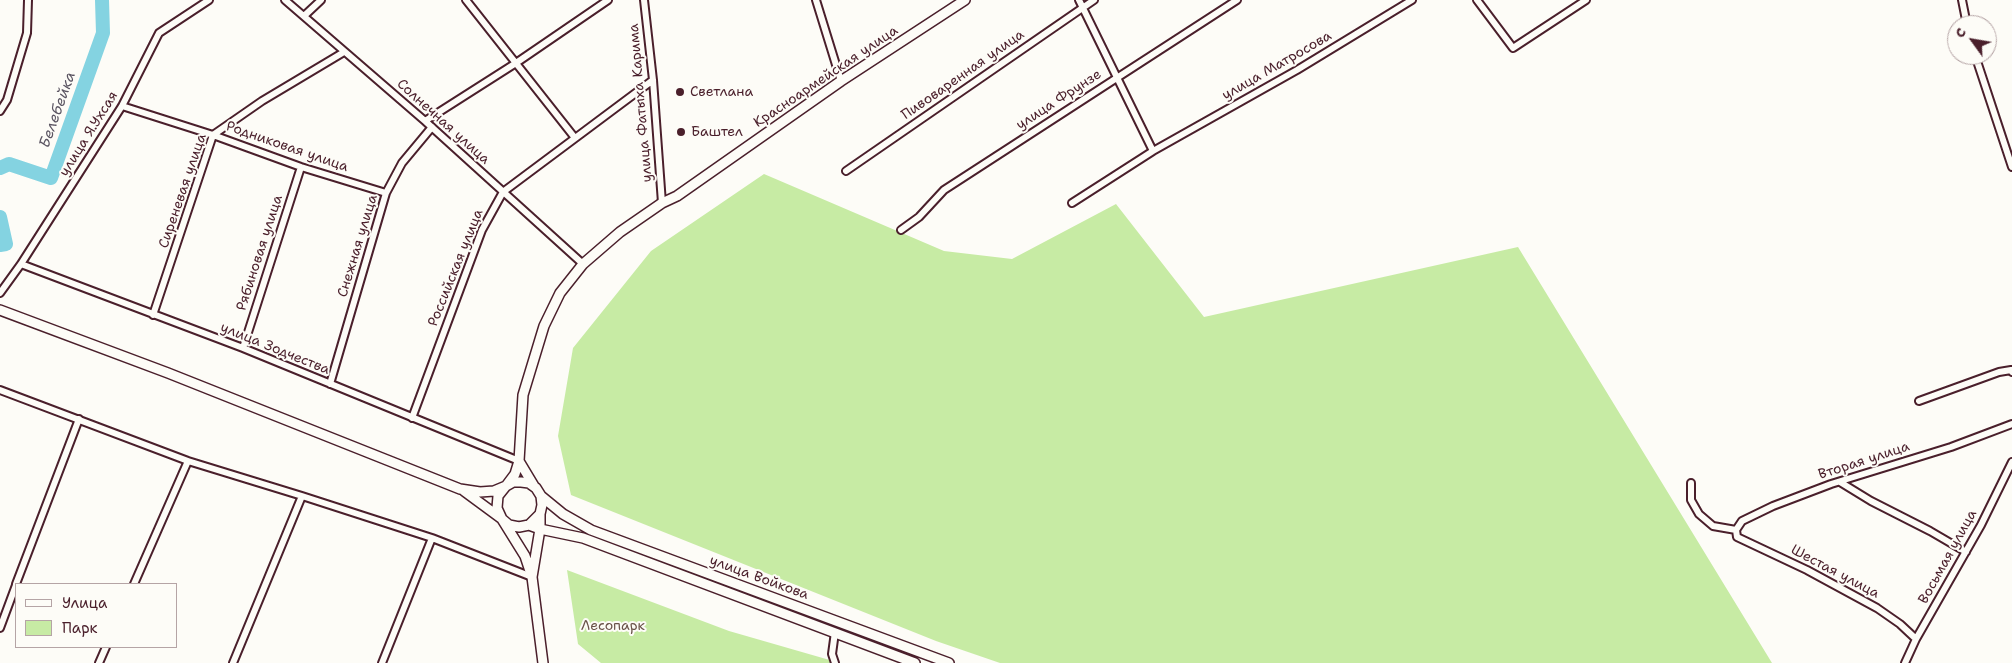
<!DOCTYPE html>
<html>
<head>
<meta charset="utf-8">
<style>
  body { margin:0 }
  #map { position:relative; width:2012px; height:663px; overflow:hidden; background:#fdfcf7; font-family:"Shantell Sans",sans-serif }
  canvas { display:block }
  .legend { position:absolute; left:15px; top:583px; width:162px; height:65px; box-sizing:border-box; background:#fdfcf7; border:1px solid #b5a4a5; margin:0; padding:6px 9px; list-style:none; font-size:15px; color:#4a1f2b }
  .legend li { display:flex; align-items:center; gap:10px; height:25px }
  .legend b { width:25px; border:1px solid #b5a4a5 }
  .north { position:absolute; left:1947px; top:15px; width:50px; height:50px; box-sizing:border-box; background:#fdfcf7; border:1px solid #b5a4a5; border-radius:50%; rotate:302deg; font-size:14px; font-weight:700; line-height:20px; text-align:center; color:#4a1f2b }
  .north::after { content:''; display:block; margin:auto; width:18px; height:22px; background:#4a1f2b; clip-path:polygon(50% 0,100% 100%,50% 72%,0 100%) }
</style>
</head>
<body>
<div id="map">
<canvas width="2012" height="663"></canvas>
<ul class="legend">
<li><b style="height:6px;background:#fdfcf7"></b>Улица</li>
<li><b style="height:14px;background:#c7eba4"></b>Парк</li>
</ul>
<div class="north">С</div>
</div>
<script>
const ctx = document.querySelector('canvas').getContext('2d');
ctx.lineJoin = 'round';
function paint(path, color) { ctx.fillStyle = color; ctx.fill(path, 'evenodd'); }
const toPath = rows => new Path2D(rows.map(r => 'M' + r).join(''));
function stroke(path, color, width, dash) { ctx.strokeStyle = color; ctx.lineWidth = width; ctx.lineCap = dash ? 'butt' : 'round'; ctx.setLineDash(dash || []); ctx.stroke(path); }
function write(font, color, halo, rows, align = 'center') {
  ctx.font = font + ' "Shantell Sans",sans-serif'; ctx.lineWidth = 4; ctx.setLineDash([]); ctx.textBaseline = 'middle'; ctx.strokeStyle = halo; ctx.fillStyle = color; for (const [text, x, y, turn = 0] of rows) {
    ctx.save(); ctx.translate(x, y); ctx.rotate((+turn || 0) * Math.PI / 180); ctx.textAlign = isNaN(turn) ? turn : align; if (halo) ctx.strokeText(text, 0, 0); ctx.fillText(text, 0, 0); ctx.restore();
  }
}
const green = toPath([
  [764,174,944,251,1012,259,1116,204,1204,317,1518,247,1772,663,1000,663,936,641,571,495,558,436,573,348,651,251],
  [567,570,729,631,840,663,601,663,578,644]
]);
const river = toPath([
  [0,168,9,164,51,178,103,33,102,0],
  [0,217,6,244,0,245]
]);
const street = toPath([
  [285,0,425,121,583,264],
  [466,0,575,138],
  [644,0,653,80,662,203],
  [816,0,841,81],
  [1079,0,1153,151],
  [1477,0,1513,48,1586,0],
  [1962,0,1967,25],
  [304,16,321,0],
  [1975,55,2012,167],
  [122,106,213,135,301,167,386,193],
  [0,111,7,100,27,33,28,0],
  [425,121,516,63,608,0],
  [846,171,1094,0],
  [1072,203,1153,151,1297,70,1412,0],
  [901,230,919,217,944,190,1237,0],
  [21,264,243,348,519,461],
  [0,293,21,264,122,106,159,33,209,0],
  [153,315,213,135,262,101,344,52],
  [243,348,301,167],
  [330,384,386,193,402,163,432,127],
  [0,390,188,461,302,496,432,538,532,577],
  [1919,401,1999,372,2011,370,2012,372],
  [412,418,482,230,503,192,653,80],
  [1840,482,1871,501,1930,531,1966,552],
  [1691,483,1691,500,1699,514,1713,526,1736,530],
  [16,584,79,419],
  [134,584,188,461],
  [0,628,16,585],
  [1916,639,1900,624,1877,608,1807,570,1737,537,1736,530,1742,521,1773,506,1831,484,1951,447,2012,424],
  [99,663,106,647],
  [233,663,302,496],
  [382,663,432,538],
  [835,663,832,654,835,632],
  [1905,663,1916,639,1981,525,2012,462]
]);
const secondary = toPath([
  [0,310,168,373,460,489,480,492,494,491,506,486,515,474,519,461,523,395,544,326,560,293,583,264,620,232,662,203,677,196,841,81,965,0],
  [519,461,534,486],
  [464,491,502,519,525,556,532,577,543,663],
  [541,496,563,514,591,530,949,663],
  [529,525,540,529,583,538,915,663],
  [532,577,540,529,540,514,542,505,541,496,536,488,529,483,521,482,513,482,506,486,498,496,497,508,502,519,509,525,519,527,529,525,540,514]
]);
const markers = [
  [680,92,5,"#4a1f2b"],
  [681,132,5,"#4a1f2b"]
];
const streetNames = [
  ["улица Матросова",1277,66,-30],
  ["Пивоваренная улица",963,75,-35],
  ["Красноармейская улица",826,77,-34],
  ["улица Фрунзе",1059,100,-33],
  ["улица Фатыха Карима",641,103,-95],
  ["Солнечная улица",443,122,42],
  ["улица Я.Ухсая",89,134,-58],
  ["Родниковая улица",287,147,19],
  ["Сиреневая улица",183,191,-71],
  ["Снежная улица",358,246,-73],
  ["Рябиновая улица",260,253,-72],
  ["Российская улица",456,268,-68],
  ["улица Зодчества",275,349,22],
  ["Вторая улица",1864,461,-18],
  ["Восьмая улица",1948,557,-61],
  ["Шестая улица",1835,572,28],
  ["улица Войкова",759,578,20]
];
const poiNames = [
  ["Светлана",690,92],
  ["Баштел",691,132]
];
const parkNames = [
  ["Лесопарк",613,626]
];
const waterNames = [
  ["Белебейка",58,110,-70]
];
paint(green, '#c7eba4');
stroke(river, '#84d3e1', 14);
stroke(street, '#4a1f2b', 10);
stroke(secondary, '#4a1f2b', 12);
stroke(street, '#fdfcf7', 6);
stroke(secondary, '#fdfcf7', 9);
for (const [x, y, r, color] of markers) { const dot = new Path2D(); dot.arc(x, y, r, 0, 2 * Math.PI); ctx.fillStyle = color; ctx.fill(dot); stroke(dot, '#fdfcf7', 2); }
write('14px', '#4a1f2b', '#fdfcf7', streetNames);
write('14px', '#4a1f2b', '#fdfcf7', poiNames, 'left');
write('14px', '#695249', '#fdfcf7', parkNames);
write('italic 15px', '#5b5562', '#fdfcf7', waterNames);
</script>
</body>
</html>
